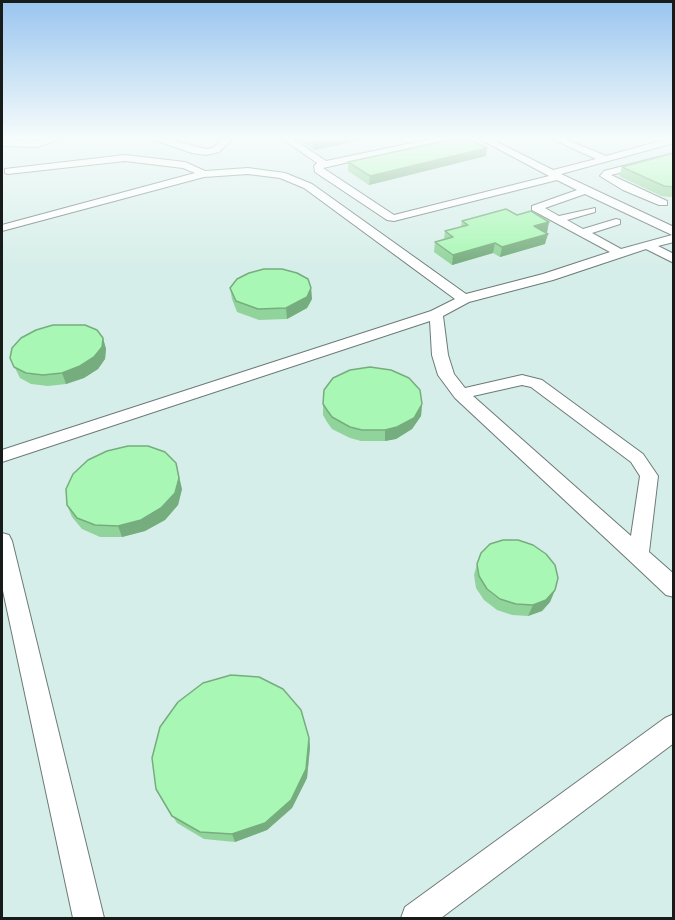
<!DOCTYPE html>
<html>
<head>
<meta charset="utf-8">
<style>
  body { margin:0 }
  #map { position:relative; width:675px; height:920px; overflow:hidden; background:#eaf9f6; font-family:Barlow,sans-serif }
  canvas { display:block }
  .frame { position:absolute; inset:0; border:3px solid #171c1b; pointer-events:none }
</style>
</head>
<body>
<div id="map">
<canvas width="675" height="920"></canvas>
<div class="frame"></div>
</div>
<script>
const ctx = document.querySelector('canvas').getContext('2d');
ctx.lineJoin = 'round';
function paint(path, color) { ctx.fillStyle = color; ctx.fill(path, 'evenodd'); }
const toPath = rows => new Path2D(rows.map(r => 'M' + r).join(''));
function stroke(path, color, width, dash) { ctx.strokeStyle = color; ctx.lineWidth = width; ctx.lineCap = dash ? 'butt' : 'round'; ctx.setLineDash(dash || []); ctx.stroke(path); }
const built = toPath([
  [2,137,673,137,673,918,2,918]
]);
const minor = toPath([
  [53,137,68,137,37,147,2,146,2,140,37,141,53,137],
  [146,137,159,137,206,149,213,148,225,137,234,137,219,152,206,155,192,153,146,137],
  [280,137,290,137,326,161,441,137,458,137,323,168,394,215,549,176,476,137,487,137,553,170,596,159,548,137,560,137,606,156,674,137,674,143,561,174,674,227,674,242,658,246,674,254,674,263,646,249,553,280,469,302,443,316,448,355,454,374,465,388,522,375,542,380,643,454,658,476,649,552,674,574,674,597,666,595,631,562,455,398,438,375,432,355,430,321,2,462,2,450,431,311,455,299,304,188,280,178,248,174,204,177,2,231,2,225,195,173,183,168,125,161,8,174,5,173,5,169,125,155,185,162,205,171,248,168,285,173,312,184,466,294,543,274,610,252,532,210,532,206,577,190,557,180,394,221,387,220,315,172,314,166,317,163,280,137],
  [585,194,670,234,672,235,621,249,592,233,620,224,620,220,616,219,583,229,567,220,595,212,595,208,559,216,545,208,585,194],
  [522,385,531,387,631,462,640,476,631,536,473,396,522,385],
  [674,153,674,159,611,175,667,201,667,205,659,205,623,190,600,176,604,171,674,153],
  [2,533,9,535,12,541,104,918,73,918,2,586,2,533],
  [674,714,674,743,441,918,401,918,405,907,665,718,674,714]
]);
const wall = toPath([
  [295,137,377,137,314,150],
  [674,153,674,196,671,197,661,196,619,176,622,167],
  [486,156,369,185,348,171,348,162],
  [517,215,549,222,547,232,545,232,545,244,500,257,493,253,452,265,434,252,435,242,444,239,445,231,461,227,462,221],
  [230,288,311,288,312,299,307,308,287,319,259,320,237,312,232,299],
  [103,338,106,349,105,359,98,369,84,378,66,384,48,386,31,384,20,378,10,358],
  [323,404,422,404,421,416,412,429,396,439,385,441,361,441,350,438,332,429,327,422,323,415],
  [182,489,178,505,165,520,145,531,122,537,100,537,82,529,72,517,67,505],
  [477,564,555,590,550,602,542,611,528,616,512,615,497,610,484,600,476,588,474,575],
  [309,738,310,747,307,778,292,808,267,830,235,842,204,839,177,823,156,789]
]);
const shadedWall = toPath([
  [321,137,377,137,314,150,313,139],
  [487,148,486,156,369,185,370,176],
  [549,222,547,232,532,236,534,226],
  [548,234,545,244,500,257,502,247],
  [495,243,493,253,452,265,453,255],
  [311,288,312,299,307,308,287,319,286,308],
  [103,338,106,349,105,359,98,369,84,378,66,384,62,373],
  [422,404,421,416,412,429,396,439,385,441,385,430],
  [176,463,182,489,178,505,165,520,145,531,122,537,118,526],
  [555,590,550,602,542,611,528,616,533,605],
  [309,738,310,747,307,778,292,808,267,830,235,842,232,834]
]);
const building = toPath([
  [463,137,487,148,370,176,348,162,463,137],
  [674,153,674,187,664,186,622,167,674,153],
  [506,209,517,215,531,211,549,222,534,226,548,234,502,247,495,243,453,255,435,242,453,237,445,231,468,225,462,221,506,209],
  [264,269,282,269,297,273,308,279,311,288,307,297,286,308,258,309,236,301,230,288,237,279,249,273,264,269],
  [53,325,85,325,97,330,103,338,102,347,94,357,80,366,62,373,43,375,26,373,14,367,10,358,12,348,21,338,36,330,53,325],
  [370,367,391,370,409,378,420,390,422,404,414,418,397,427,385,430,362,430,350,427,332,417,327,410,323,404,324,390,333,378,350,370,370,367],
  [128,446,148,446,165,452,176,463,179,478,175,493,161,508,141,520,118,526,95,525,77,518,67,505,66,489,73,474,88,460,107,451,128,446],
  [503,540,518,540,533,545,546,554,555,565,558,578,555,590,546,600,533,605,516,604,500,599,487,589,479,576,477,564,481,553,490,544,503,540],
  [231,675,259,677,283,689,301,710,309,738,306,769,291,800,265,823,232,834,200,832,172,816,156,789,152,758,160,727,178,702,203,683,231,675]
]);
paint(built, '#d6eee9');
stroke(minor, '#6d7a77', 2);
paint(minor, '#fff');
paint(wall, '#91d49b');
paint(shadedWall, '#76ad7e');
paint(building, '#a9f7b4');
stroke(building, '#76ad7e', 1.5);
const sky = ctx.createLinearGradient(0, 0, 0, 266);
sky.addColorStop(0, '#99c5ef');
sky.addColorStop(0.52, '#f6fcfb');
sky.addColorStop(1, '#f6fcfb00');
ctx.fillStyle = sky;
ctx.fillRect(0, 0, 675, 266);
</script>
</body>
</html>
